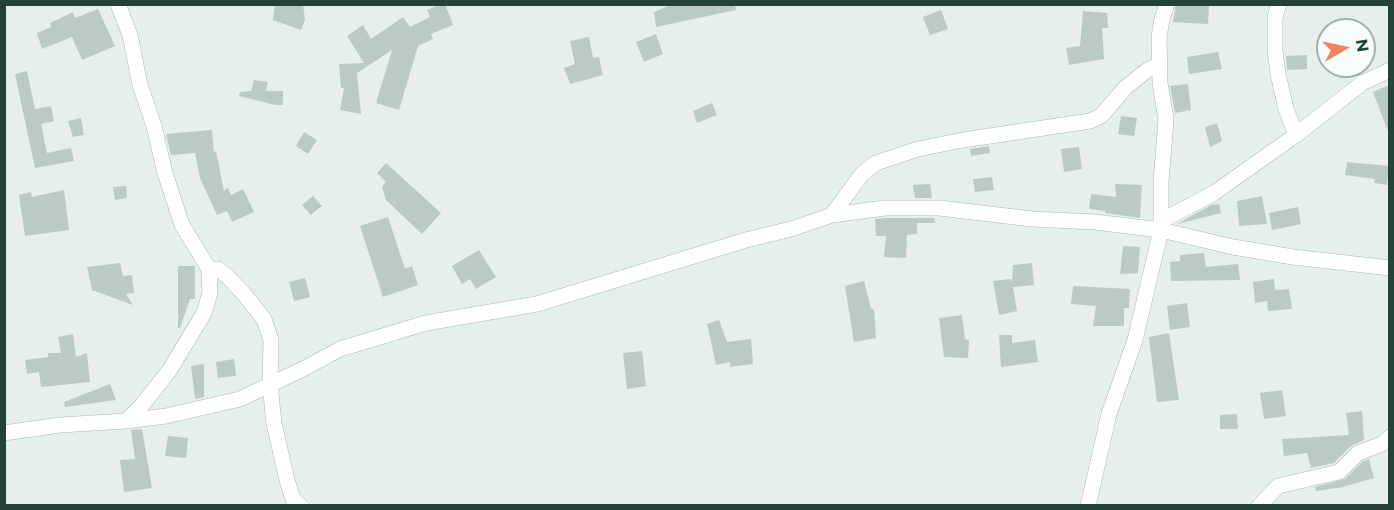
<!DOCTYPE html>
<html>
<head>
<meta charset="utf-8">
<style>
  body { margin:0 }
  #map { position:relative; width:1394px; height:510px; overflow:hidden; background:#e6efeb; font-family:Montserrat,sans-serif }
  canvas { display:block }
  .frame { position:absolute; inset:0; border:6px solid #24423a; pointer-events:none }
  .north { position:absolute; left:1316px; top:18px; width:60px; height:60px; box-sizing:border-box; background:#f7fbf9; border:2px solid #a3b1ad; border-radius:50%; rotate:81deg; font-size:16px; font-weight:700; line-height:24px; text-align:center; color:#24423a }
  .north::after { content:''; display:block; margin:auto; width:21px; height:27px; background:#f4845f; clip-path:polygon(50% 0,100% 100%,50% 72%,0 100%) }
</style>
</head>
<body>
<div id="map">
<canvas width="1394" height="510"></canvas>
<div class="frame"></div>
<div class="north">N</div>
</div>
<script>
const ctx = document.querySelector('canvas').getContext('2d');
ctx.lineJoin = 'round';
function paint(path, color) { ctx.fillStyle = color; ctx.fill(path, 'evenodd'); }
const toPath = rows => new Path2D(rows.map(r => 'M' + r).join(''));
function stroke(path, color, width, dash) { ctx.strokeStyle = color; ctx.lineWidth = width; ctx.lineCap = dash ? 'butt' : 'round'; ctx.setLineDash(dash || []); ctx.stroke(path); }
const building = toPath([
  [275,4,303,4,305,20,301,30,273,20],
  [442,4,445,4,453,25,431,34,433,39,418,46,399,110,376,103,392,50,357,73,361,114,340,110,344,88,341,88,339,64,364,63,347,36,363,25,371,39,403,17,410,27,430,17,427,10],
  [673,4,735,4,736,10,656,27,654,12],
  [1176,4,1209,4,1208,24,1173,22],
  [98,9,115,46,82,60,72,37,42,49,37,33,51,27,50,23,73,12,75,18],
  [941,10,948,29,930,35,923,17],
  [1083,11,1107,13,1108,28,1102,28,1104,59,1069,65,1066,48,1080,46],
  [656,34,663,54,644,62,636,42],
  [589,37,593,58,599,57,603,75,570,84,564,68,575,64,570,41],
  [1218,52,1222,69,1189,74,1187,57],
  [1307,55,1307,69,1287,70,1286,56],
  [27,71,35,109,51,106,54,121,41,124,47,153,71,148,74,161,35,168,15,74],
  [254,80,268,82,266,91,283,91,283,105,275,105,239,96,240,92,251,91],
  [1188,84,1191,110,1175,113,1170,86],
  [1389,85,1389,131,1388,131,1373,92],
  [712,103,717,115,697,123,693,111],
  [1121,116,1137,118,1134,136,1118,134],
  [81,118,84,135,73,137,68,121],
  [1217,123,1222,141,1210,147,1205,127],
  [212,130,214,152,216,151,224,191,228,188,231,195,243,189,254,212,232,222,227,211,217,215,200,178,195,153,171,155,166,134],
  [304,132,317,140,308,154,296,146],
  [989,146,990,153,971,156,970,149],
  [1079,147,1082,169,1064,172,1061,149],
  [1347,162,1389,166,1387,185,1374,183,1375,179,1345,175],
  [386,163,441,213,422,234,386,200,382,187,386,182,377,173],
  [992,177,994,190,975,192,973,179],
  [930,184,932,198,915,198,913,185],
  [1115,184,1142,185,1140,218,1105,213,1105,211,1089,209,1091,194,1116,197],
  [126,186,127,198,115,200,113,187],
  [64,190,69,230,25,236,19,195,31,192,32,197],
  [313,196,322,206,311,215,302,205],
  [1262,196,1267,224,1239,226,1237,201],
  [1219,204,1221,213,1177,224,1211,205],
  [1298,207,1301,224,1272,230,1269,213],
  [388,217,405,269,412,266,418,285,383,297,360,226],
  [886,218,934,218,935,223,917,223,917,234,907,235,906,258,884,257,886,236,876,236,875,219],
  [1123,246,1140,247,1138,273,1120,274],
  [479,250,496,277,476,289,470,279,462,284,452,266],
  [1204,253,1206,267,1238,264,1240,280,1171,281,1170,262,1180,261,1180,255],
  [120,263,123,276,132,275,134,293,126,294,133,305,92,290,87,267],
  [1032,263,1034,285,1013,287,1017,311,999,315,993,281,1011,279,1012,283,1013,265],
  [178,266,195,266,195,299,190,299,180,328,178,328],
  [305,278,310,297,294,301,289,282],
  [1274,279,1275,290,1289,289,1292,309,1268,311,1267,301,1255,303,1253,282],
  [864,281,871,309,874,309,876,338,854,342,845,286],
  [1073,286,1130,289,1129,308,1124,308,1124,326,1093,326,1096,306,1071,304],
  [1187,303,1190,327,1170,330,1167,306],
  [962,315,965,339,969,340,968,358,944,357,939,318],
  [719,320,727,342,751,339,753,364,730,367,730,362,716,365,707,324],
  [1169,333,1179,400,1157,402,1149,337],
  [73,334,76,357,87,353,90,382,41,387,39,372,27,374,25,360,48,357,48,353,61,353,58,337],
  [999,335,1012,335,1012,343,1035,340,1038,362,1001,367],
  [642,351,646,386,627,389,623,353],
  [234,359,236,376,218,378,216,362],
  [204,364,204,397,195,399,191,366],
  [110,384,116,400,65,407,64,402],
  [1282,390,1286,416,1264,419,1260,393],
  [1362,411,1364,440,1351,446,1334,463,1311,468,1307,453,1284,456,1282,439,1349,435,1346,413],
  [1237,414,1238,429,1220,429,1220,415],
  [142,429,152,488,124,492,120,460,135,459,131,430],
  [168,436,188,438,186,458,165,456],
  [1369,459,1374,478,1343,487,1316,491,1315,487,1345,479,1363,461]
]);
const street = toPath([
  [118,4,130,35,140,85,154,126,165,173,182,225,209,269,210,293,204,313,169,371,143,404,126,421],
  [1279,4,1275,17,1275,50,1278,74,1286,109,1296,135],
  [832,215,862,174,876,163,918,149,963,140,1090,121,1101,116,1125,88,1146,71,1159,64],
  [1161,221,1214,193,1296,135,1362,83,1390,70],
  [209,269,218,269,227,276,244,294,264,319,271,340,270,385,274,423,287,480,293,499,301,506],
  [4,433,60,425,126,421,166,416,240,399,303,369,340,349,426,323,537,304,746,240,791,229,832,215,885,208,939,208,1032,219,1095,222,1161,230,1233,247,1293,257,1390,268],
  [1088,506,1109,414,1135,340,1161,230,1161,182,1166,119,1160,83,1159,37,1162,19,1167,4],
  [1259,506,1278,486,1339,472,1358,453,1382,444,1390,437]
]);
paint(building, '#bbcac4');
stroke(street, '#a8b8b2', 16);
stroke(street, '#fff', 15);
</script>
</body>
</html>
